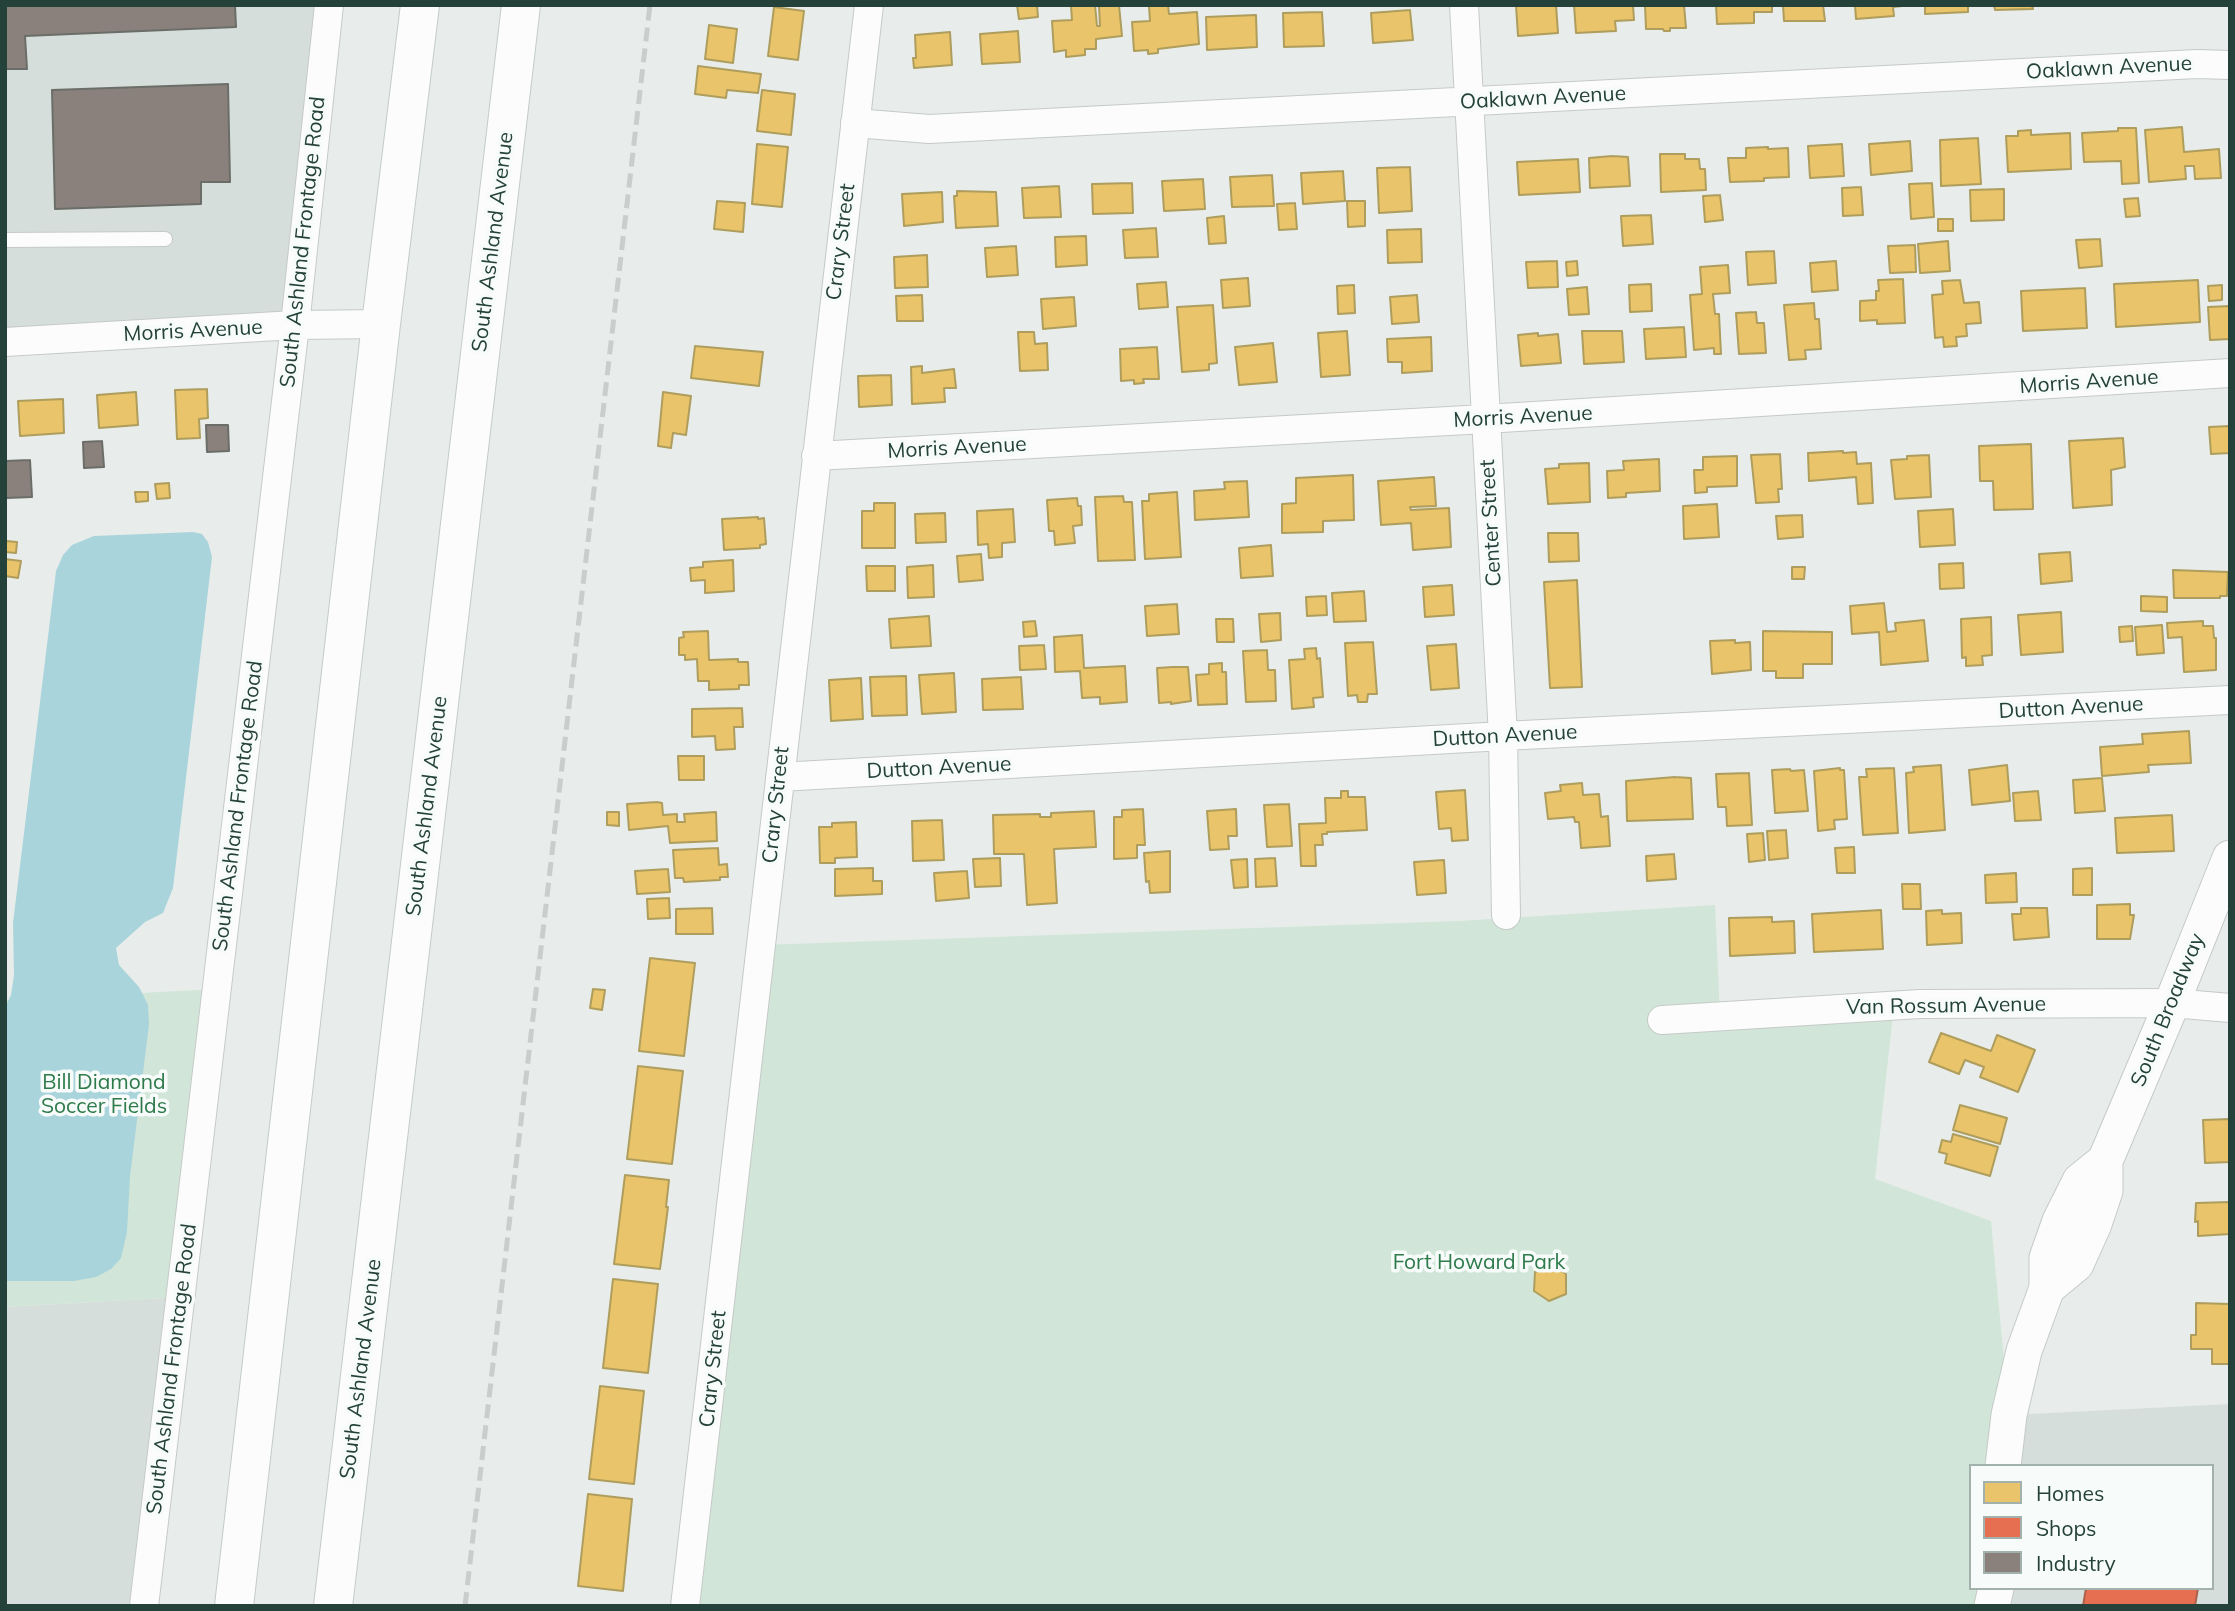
<!DOCTYPE html>
<html>
<head>
<meta charset="utf-8">
<style>
  body { margin:0 }
  #map { position:relative; width:2235px; height:1611px; overflow:hidden; background:#e8edeb; font-family:Mulish,sans-serif }
  canvas { display:block }
  .frame { position:absolute; inset:0; border:7px solid #24423a; pointer-events:none }
  .legend { position:absolute; left:1969px; top:1464px; width:245px; height:126px; box-sizing:border-box; background:#f7fbf9; border:2px solid #a3b1ad; margin:0; padding:9px 12px; list-style:none; font-size:21px; color:#24423a }
  .legend li { display:flex; align-items:center; gap:14px; height:35px }
  .legend b { width:35px; border:2px solid #a3b1ad }
</style>
</head>
<body>
<div id="map">
<canvas width="2235" height="1611"></canvas>
<div class="frame"></div>
<ul class="legend">
<li><b style="height:19px;background:#e9c46a"></b>Homes</li>
<li><b style="height:19px;background:#e76f51"></b>Shops</li>
<li><b style="height:19px;background:#8a817c"></b>Industry</li>
</ul>
</div>
<script>
const ctx = document.querySelector('canvas').getContext('2d');
ctx.lineJoin = 'round';
function paint(path, color) { ctx.fillStyle = color; ctx.fill(path, 'evenodd'); }
const toPath = rows => new Path2D(rows.map(r => 'M' + r).join(''));
function stroke(path, color, width, dash) { ctx.strokeStyle = color; ctx.lineWidth = width; ctx.lineCap = dash ? 'butt' : 'round'; ctx.setLineDash(dash || []); ctx.stroke(path); }
function write(font, color, halo, rows, align = 'center') {
  ctx.font = font + ' Mulish,sans-serif'; ctx.lineWidth = 7; ctx.setLineDash([]); ctx.textBaseline = 'middle'; ctx.strokeStyle = halo; ctx.fillStyle = color; for (const [text, x, y, turn = 0] of rows) {
    ctx.save(); ctx.translate(x, y); ctx.rotate((+turn || 0) * Math.PI / 180); ctx.textAlign = isNaN(turn) ? turn : align; if (halo) ctx.strokeText(text, 0, 0); ctx.fillText(text, 0, 0); ctx.restore();
  }
}
const built = toPath([
  [5,5,329,5,295,325,5,342],
  [181,1297,144,1606,5,1606,5,1307],
  [2230,1404,2230,1606,1992,1606,1996,1588,2212,1588,2212,1466,2003,1466,2009,1415]
]);
const green = toPath([
  [1715,905,1720,1015,1894,1005,1875,1179,1991,1221,2009,1415,2003,1466,1971,1466,1971,1588,1995,1588,1991,1606,685,1606,761,945,1459,921],
  [217,989,181,1297,5,1307,5,1000]
]);
const water = toPath([
  [193,532,202,534,208,542,212,557,173,888,163,913,145,922,116,948,119,965,139,987,148,1005,149,1025,130,1176,127,1232,121,1258,111,1269,96,1277,74,1281,5,1281,5,1007,11,995,14,975,13,923,56,571,63,555,72,545,94,536]
]);
const homes = toPath([
  [1017,5,1037,5,1038,17,1019,19,1017,5],
  [1095,5,1097,26,1100,26,1099,6,1119,5,1122,36,1096,39,1096,49,1085,49,1085,55,1066,57,1066,50,1054,52,1052,21,1072,20,1071,6,1095,5],
  [1168,5,1169,14,1197,12,1199,44,1158,49,1158,53,1148,54,1148,50,1134,51,1132,22,1150,21,1149,6,1168,5],
  [1516,5,1556,5,1558,33,1518,36,1516,5],
  [1574,5,1633,5,1634,20,1615,21,1616,31,1576,33,1574,5],
  [1645,5,1684,5,1686,28,1670,28,1670,31,1664,31,1663,29,1646,29,1645,5],
  [1716,5,1772,5,1772,12,1754,12,1754,23,1717,24,1716,5],
  [1783,5,1823,5,1825,21,1784,21,1783,5],
  [1855,5,1912,5,1893,7,1894,16,1856,19,1855,5],
  [1925,5,1968,5,1968,12,1925,14,1925,5],
  [1994,5,2032,5,2033,9,1995,10,1994,5],
  [774,7,804,11,798,60,768,56,774,7],
  [1410,10,1413,40,1373,43,1371,13,1410,10],
  [1322,12,1324,46,1284,47,1283,13,1322,12],
  [1256,15,1257,47,1207,50,1206,17,1256,15],
  [709,25,737,29,733,63,705,59,709,25],
  [1018,31,1020,62,982,64,980,34,1018,31],
  [950,32,952,65,914,68,913,58,916,58,915,35,950,32],
  [698,66,761,74,758,93,727,90,726,98,695,94,698,66],
  [762,90,795,94,791,135,757,131,762,90],
  [2182,127,2184,152,2219,149,2221,178,2195,179,2194,166,2185,166,2186,179,2149,182,2145,130,2182,127],
  [2118,128,2136,128,2139,183,2122,184,2121,161,2084,162,2082,133,2118,131,2118,128],
  [2031,130,2031,135,2070,133,2071,169,2008,172,2006,136,2018,136,2018,131,2031,130],
  [1978,138,1981,184,1941,186,1940,140,1978,138],
  [1910,141,1912,171,1871,175,1869,144,1910,141],
  [757,144,788,147,782,207,752,204,757,144],
  [1842,144,1844,176,1810,178,1808,146,1842,144],
  [1768,147,1768,149,1788,148,1789,177,1764,178,1764,181,1730,182,1728,158,1746,158,1746,148,1768,147],
  [1660,154,1685,154,1685,159,1699,159,1700,169,1705,169,1706,190,1661,192,1660,154],
  [1612,156,1628,157,1630,186,1590,188,1589,158,1612,156],
  [1578,159,1580,192,1519,195,1517,162,1578,159],
  [1410,167,1412,211,1379,213,1377,168,1410,167],
  [1343,171,1345,201,1303,204,1301,173,1343,171],
  [1272,175,1274,206,1232,207,1230,177,1272,175],
  [1203,179,1205,209,1164,211,1162,181,1203,179],
  [1132,183,1133,213,1093,214,1092,184,1132,183],
  [1932,183,1934,217,1911,219,1909,184,1932,183],
  [1059,186,1061,217,1024,218,1022,188,1059,186],
  [1861,187,1863,215,1843,216,1842,188,1861,187],
  [2004,189,2004,220,1971,221,1970,190,2004,189],
  [957,191,996,192,998,226,956,228,954,196,957,196,957,191],
  [942,192,943,222,904,226,902,194,942,192],
  [1720,195,1723,220,1705,222,1703,196,1720,195],
  [2138,198,2140,216,2126,217,2124,199,2138,198],
  [717,201,745,203,743,232,714,229,717,201],
  [1347,201,1365,201,1365,226,1348,227,1347,201],
  [1295,203,1297,229,1279,230,1277,204,1295,203],
  [1651,215,1653,244,1623,246,1621,216,1651,215],
  [1224,216,1226,243,1209,244,1207,218,1224,216],
  [1938,219,1953,219,1953,231,1938,231,1938,219],
  [1156,228,1158,257,1125,258,1123,230,1156,228],
  [1421,229,1422,262,1388,263,1387,230,1421,229],
  [1086,236,1087,265,1056,267,1055,237,1086,236],
  [2100,239,2102,266,2079,268,2076,240,2100,239],
  [1948,241,1950,271,1920,273,1918,244,1948,241],
  [1915,245,1916,272,1890,273,1888,246,1915,245],
  [1016,246,1018,275,987,277,985,248,1016,246],
  [1774,251,1776,283,1748,285,1746,252,1774,251],
  [927,255,928,287,895,288,894,257,927,255],
  [1557,261,1558,287,1528,288,1526,262,1557,261],
  [1577,261,1578,275,1567,276,1566,262,1577,261],
  [1836,261,1838,290,1812,292,1810,263,1836,261],
  [1728,265,1730,293,1713,294,1715,314,1719,314,1721,354,1714,354,1714,348,1694,350,1690,295,1702,294,1700,267,1728,265],
  [1248,278,1250,306,1223,308,1221,280,1248,278],
  [1903,279,1905,323,1877,324,1877,320,1860,321,1860,301,1876,300,1876,291,1879,291,1878,280,1903,279],
  [1960,280,1964,303,1979,302,1981,323,1966,324,1967,336,1956,337,1957,346,1944,347,1943,337,1935,338,1932,295,1943,294,1942,281,1960,280],
  [2198,280,2200,322,2116,327,2114,284,2198,280],
  [1166,282,1168,307,1139,309,1137,284,1166,282],
  [1651,284,1652,311,1630,312,1629,285,1651,284],
  [1354,285,1355,313,1338,314,1337,286,1354,285],
  [2222,285,2222,300,2209,301,2208,286,2222,285],
  [1587,287,1589,314,1569,315,1567,289,1587,287],
  [2085,288,2087,328,2023,331,2021,291,2085,288],
  [922,295,923,321,897,321,896,296,922,295],
  [1417,295,1419,322,1392,324,1390,297,1417,295],
  [1074,297,1076,326,1043,329,1041,299,1074,297],
  [1814,303,1815,319,1819,319,1821,349,1805,350,1806,359,1789,360,1784,305,1814,303],
  [1213,305,1217,363,1209,364,1209,370,1182,372,1177,307,1213,305],
  [2230,306,2230,339,2210,340,2208,307,2230,306],
  [1756,312,1757,323,1764,323,1766,353,1739,354,1736,313,1756,312],
  [1684,327,1686,357,1646,359,1644,329,1684,327],
  [1347,331,1350,375,1321,377,1318,333,1347,331],
  [1582,331,1622,331,1624,362,1584,364,1582,331],
  [1018,332,1034,332,1035,344,1047,343,1048,370,1020,371,1018,332],
  [1538,333,1538,336,1558,334,1561,363,1521,366,1518,335,1538,333],
  [1431,337,1432,371,1402,373,1402,362,1388,362,1387,339,1431,337],
  [1273,343,1277,382,1239,385,1235,347,1273,343],
  [695,346,763,352,759,386,691,378,695,346],
  [1157,347,1159,379,1143,379,1144,383,1134,384,1134,380,1121,381,1120,349,1157,347],
  [922,366,922,373,954,369,956,388,944,388,945,402,912,404,911,367,922,366],
  [891,375,892,405,859,407,858,376,891,375],
  [207,389,208,418,199,419,200,438,177,439,175,390,207,389],
  [136,392,138,425,99,428,97,395,136,392],
  [663,392,691,396,686,435,673,433,671,448,658,446,663,392],
  [63,399,64,433,20,436,18,401,63,399],
  [2230,426,2230,453,2211,454,2209,427,2230,426],
  [2123,438,2125,467,2111,470,2112,505,2073,508,2069,441,2123,438],
  [2031,444,2033,509,1994,510,1993,481,1980,481,1979,446,2031,444],
  [1843,451,1843,453,1856,452,1857,464,1871,463,1873,503,1858,504,1856,477,1809,481,1808,453,1843,451],
  [1780,454,1782,489,1778,489,1779,502,1756,503,1751,455,1780,454],
  [1929,455,1931,497,1895,499,1891,460,1907,459,1907,456,1929,455],
  [1737,456,1737,486,1707,487,1707,492,1695,493,1694,470,1703,470,1703,457,1737,456],
  [1659,459,1660,491,1626,493,1626,497,1608,498,1607,471,1624,470,1623,461,1659,459],
  [1589,463,1590,502,1548,504,1545,469,1559,468,1559,464,1589,463],
  [1353,475,1354,520,1323,521,1323,532,1282,533,1282,504,1296,503,1296,478,1353,475],
  [1434,477,1436,506,1410,507,1411,510,1449,508,1451,547,1413,550,1411,523,1381,525,1378,481,1434,477],
  [1247,481,1249,517,1195,520,1194,491,1225,489,1224,482,1247,481],
  [169,483,170,498,157,499,155,484,169,483],
  [135,492,148,492,148,501,136,502,135,492],
  [1177,492,1181,557,1145,559,1142,501,1149,501,1149,494,1177,492],
  [1123,496,1124,502,1132,502,1135,560,1098,561,1095,497,1123,496],
  [1077,498,1078,506,1081,506,1082,525,1073,526,1075,543,1055,545,1054,531,1049,531,1047,500,1077,498],
  [874,503,895,503,895,548,862,548,862,511,874,511,874,503],
  [1717,504,1719,537,1684,539,1683,506,1717,504],
  [1013,509,1015,542,1002,543,1002,557,989,558,988,544,978,545,977,511,1013,509],
  [1953,509,1955,545,1920,547,1918,511,1953,509],
  [945,513,946,542,916,543,915,514,945,513],
  [1802,515,1803,537,1778,539,1776,516,1802,515],
  [758,517,758,519,764,518,766,544,760,545,760,548,724,550,722,519,758,517],
  [1548,533,1578,533,1579,561,1549,562,1548,533],
  [6,541,17,542,16,553,5,552,6,541],
  [1271,545,1273,576,1241,578,1239,548,1271,545],
  [2070,552,2072,581,2041,584,2039,554,2070,552],
  [981,554,983,580,959,582,957,556,981,554],
  [5,559,21,561,18,578,5,576,5,559],
  [733,560,734,591,705,593,705,580,691,581,690,568,703,567,703,562,733,560],
  [1963,563,1964,588,1940,589,1939,564,1963,563],
  [933,565,934,597,908,598,907,567,933,565],
  [866,566,895,566,895,591,867,591,866,566],
  [1792,567,1805,567,1804,579,1792,579,1792,567],
  [2173,570,2228,572,2227,596,2220,596,2220,598,2174,598,2173,570],
  [1577,580,1582,687,1550,688,1544,582,1577,580],
  [1452,585,1454,615,1425,617,1423,587,1452,585],
  [1364,591,1366,621,1334,622,1332,593,1364,591],
  [1326,596,1327,615,1307,616,1306,597,1326,596],
  [2141,596,2167,597,2167,612,2141,611,2141,596],
  [1884,603,1887,632,1896,631,1895,623,1924,620,1928,661,1881,665,1879,632,1852,634,1850,606,1884,603],
  [1177,604,1179,634,1147,636,1145,606,1177,604],
  [2061,612,2063,652,2021,655,2018,615,2061,612],
  [1280,613,1281,640,1261,642,1259,614,1280,613],
  [929,616,931,646,891,648,889,619,929,616],
  [1991,617,1992,655,1982,656,1983,665,1966,666,1966,657,1962,658,1961,619,1991,617],
  [1216,619,1233,619,1234,642,1217,642,1216,619],
  [1035,621,1037,636,1024,637,1023,622,1035,621],
  [2203,621,2203,626,2213,626,2214,638,2216,638,2216,670,2184,672,2182,637,2168,638,2167,623,2203,621],
  [2162,625,2164,653,2137,655,2135,627,2162,625],
  [2132,626,2133,641,2120,642,2119,627,2132,626],
  [708,631,709,660,738,659,738,662,748,662,749,685,739,685,739,689,709,690,709,681,698,681,697,659,685,660,685,655,679,655,679,638,684,637,683,632,708,631],
  [1763,631,1832,632,1832,664,1803,664,1803,678,1776,678,1776,671,1763,671,1763,631],
  [1082,635,1084,668,1125,666,1127,702,1100,704,1100,697,1082,698,1080,671,1055,672,1054,637,1082,635],
  [1735,640,1735,643,1750,642,1751,670,1712,674,1710,641,1735,640],
  [1373,642,1377,694,1368,694,1367,702,1358,702,1357,695,1348,696,1345,643,1373,642],
  [1456,644,1459,688,1431,690,1427,646,1456,644],
  [1044,645,1046,669,1020,670,1019,646,1044,645],
  [1316,648,1317,659,1320,658,1323,697,1313,698,1314,707,1292,709,1289,660,1305,659,1304,649,1316,648],
  [1267,650,1268,670,1275,670,1276,701,1246,702,1243,651,1267,650],
  [1222,663,1222,672,1226,672,1227,704,1198,705,1196,675,1209,674,1209,664,1222,663],
  [1173,667,1188,667,1191,701,1171,704,1171,702,1159,703,1157,668,1173,667],
  [954,673,956,712,922,714,919,675,954,673],
  [906,676,907,715,872,716,870,677,906,676],
  [1021,677,1023,709,983,710,982,679,1021,677],
  [861,678,863,719,831,721,829,680,861,678],
  [742,708,743,727,734,727,735,749,716,750,715,736,692,737,692,709,742,708],
  [2189,731,2191,763,2148,765,2149,772,2102,776,2100,747,2143,744,2142,734,2189,731],
  [678,756,704,756,704,780,679,780,678,756],
  [1941,765,1945,830,1909,833,1906,773,1914,772,1913,767,1941,765],
  [2007,765,2010,801,1972,805,1969,770,2007,765],
  [1840,768,1840,770,1844,770,1847,819,1834,820,1835,829,1818,831,1814,771,1840,768],
  [1894,768,1898,833,1863,835,1859,777,1867,777,1866,769,1894,768],
  [1790,769,1791,771,1804,770,1808,811,1775,813,1772,770,1790,769],
  [1749,773,1752,825,1727,826,1726,807,1718,807,1716,774,1749,773],
  [1675,777,1691,778,1693,819,1627,821,1626,781,1675,777],
  [2102,778,2105,811,2075,813,2073,780,2102,778],
  [1582,783,1583,795,1599,794,1601,817,1608,816,1610,846,1581,848,1579,822,1575,822,1574,817,1548,819,1545,793,1561,791,1560,785,1582,783],
  [1465,790,1468,840,1452,841,1451,828,1439,829,1436,792,1465,790],
  [1341,791,1348,791,1348,797,1365,797,1367,830,1327,832,1327,834,1322,834,1323,845,1315,845,1316,866,1301,866,1299,824,1326,823,1325,798,1341,798,1341,791],
  [2038,791,2041,820,2015,821,2013,793,2038,791],
  [657,802,662,803,663,815,677,814,677,822,685,822,684,814,716,812,717,841,670,843,668,826,629,830,627,804,657,802],
  [1289,804,1292,846,1267,847,1264,805,1289,804],
  [1143,809,1145,845,1137,845,1137,858,1114,859,1114,817,1122,817,1122,810,1143,809],
  [1236,809,1237,836,1228,836,1229,849,1210,850,1207,811,1236,809],
  [1094,811,1096,847,1054,849,1057,903,1027,905,1024,854,994,854,993,815,1040,814,1040,817,1051,817,1051,813,1094,811],
  [607,812,619,812,619,826,607,825,607,812],
  [2172,815,2174,851,2117,853,2115,818,2172,815],
  [942,820,944,860,913,861,912,821,942,820],
  [856,822,857,857,835,858,835,863,820,863,819,827,832,827,832,823,856,822],
  [1786,830,1788,858,1769,860,1767,831,1786,830],
  [1763,833,1765,860,1749,862,1747,834,1763,833],
  [1854,847,1855,873,1837,873,1835,848,1854,847],
  [718,848,719,865,727,864,728,877,720,877,720,880,684,882,683,878,675,878,673,850,718,848],
  [1170,851,1170,892,1150,893,1149,881,1146,882,1144,853,1170,851],
  [1674,854,1676,879,1647,881,1646,856,1674,854],
  [1000,858,1001,886,975,887,973,859,1000,858],
  [1275,858,1277,886,1256,887,1255,859,1275,858],
  [1247,859,1248,887,1234,888,1231,860,1247,859],
  [1444,860,1446,893,1417,895,1414,862,1444,860],
  [873,868,873,881,882,881,882,894,835,896,835,869,873,868],
  [2092,868,2092,895,2073,895,2073,869,2092,868],
  [668,869,670,892,637,894,635,871,668,869],
  [967,871,969,898,936,901,934,873,967,871],
  [2016,873,2017,902,1986,903,1985,875,2016,873],
  [1902,884,1920,884,1921,909,1903,909,1902,884],
  [669,898,670,918,648,919,647,899,669,898],
  [2130,904,2130,915,2134,915,2130,939,2097,939,2097,905,2130,904],
  [712,908,713,934,676,934,676,909,712,908],
  [2021,908,2047,908,2049,937,2014,940,2012,914,2021,914,2021,908],
  [1881,910,1883,949,1814,952,1812,914,1881,910],
  [1942,910,1942,914,1961,913,1962,943,1927,945,1926,911,1942,910],
  [1772,917,1772,922,1794,921,1795,953,1730,956,1729,918,1772,917],
  [650,958,695,963,684,1056,639,1051,650,958],
  [593,989,605,990,602,1010,590,1008,593,989],
  [1941,1033,1991,1051,1997,1035,2035,1050,2018,1092,1980,1077,1984,1067,1965,1060,1959,1074,1929,1062,1941,1033],
  [638,1066,683,1071,672,1164,627,1159,638,1066],
  [1960,1105,2007,1118,2000,1144,1953,1130,1960,1105],
  [2230,1119,2230,1162,2205,1163,2203,1120,2230,1119],
  [1953,1134,1998,1147,1990,1176,1945,1163,1947,1154,1939,1152,1942,1140,1951,1142,1953,1134],
  [625,1175,669,1180,666,1207,668,1207,660,1269,614,1264,625,1175],
  [2230,1202,2230,1234,2198,1236,2198,1221,2195,1222,2196,1203,2230,1202],
  [1551,1265,1566,1274,1566,1294,1549,1301,1534,1291,1535,1272,1551,1265],
  [613,1279,658,1284,648,1373,603,1368,613,1279],
  [2196,1303,2230,1304,2230,1364,2212,1364,2212,1349,2191,1349,2191,1335,2196,1335,2196,1303],
  [600,1386,644,1391,634,1484,589,1479,600,1386],
  [588,1494,632,1499,623,1591,578,1586,588,1494]
]);
const shops = toPath([
  [2086,1588,2198,1588,2195,1606,2083,1606,2086,1588]
]);
const industry = toPath([
  [5,5,235,5,236,27,25,36,27,69,5,69,5,5],
  [228,84,230,182,201,182,201,204,55,209,52,90,228,84],
  [206,425,228,425,229,451,207,452,206,425],
  [102,441,104,467,84,468,83,442,102,441],
  [30,460,32,497,6,498,5,461,30,460]
]);
const service = toPath([
  [5,240,165,239]
]);
const minor = toPath([
  [1464,5,1503,736,1506,915],
  [855,123,929,129,2197,64,2230,65],
  [5,342,295,325,381,324],
  [816,456,1485,419,2230,373],
  [780,777,1503,736,2230,700],
  [1662,1020,1920,1004,2172,1003,2230,1008],
  [144,1606,295,325,329,5],
  [685,1606,869,5]
]);
const tertiary = toPath([
  [2047,1288,2076,1264,2094,1224,2105,1191,2105,1161,2172,1003,2230,858],
  [2003,1466,2009,1415,2024,1351,2047,1288,2047,1258,2060,1221,2080,1181,2105,1161],
  [1992,1606,1996,1588]
]);
const secondary = toPath([
  [234,1606,381,324,420,5],
  [333,1606,521,5]
]);
const rail = toPath([
  [465,1606,650,5]
]);
const streetNames = [
  ["Oaklawn Avenue",2109,68,-3],
  ["Oaklawn Avenue",1543,98,-3],
  ["South Ashland Frontage Road",303,242,-84],
  ["South Ashland Avenue",493,242,-83],
  ["Crary Street",841,242,-83],
  ["Morris Avenue",193,331,-3],
  ["Morris Avenue",2089,382,-4],
  ["Morris Avenue",1523,417,-3],
  ["Morris Avenue",957,448,-3],
  ["Center Street",1491,523,-93],
  ["Dutton Avenue",2071,708,-3],
  ["Dutton Avenue",1505,736,-3],
  ["Dutton Avenue",939,768,-3],
  ["Crary Street",776,805,-84],
  ["South Ashland Frontage Road",238,806,-83],
  ["South Ashland Avenue",427,806,-83],
  ["Van Rossum Avenue",1946,1006,-1],
  ["South Broadway",2168,1010,-68],
  ["South Ashland Frontage Road",172,1369,-83],
  ["South Ashland Avenue",361,1369,-83],
  ["Crary Street",713,1369,-84]
];
const parkNames = [
  ["Bill Diamond",104,1083],
  ["Soccer Fields",104,1107],
  ["Fort Howard Park",1479,1263]
];
paint(built, '#d6dedb');
paint(green, '#d1e6d8');
paint(water, '#a9d4db');
paint(homes, '#e9c46a');
stroke(homes, '#ae9d5c', 2);
paint(shops, '#e76f51');
stroke(shops, '#ac624a', 2);
paint(industry, '#8a817c');
stroke(industry, '#6b6e68', 2);
stroke(service, '#c5cac8', 16);
stroke(minor, '#c5cac8', 30);
stroke(tertiary, '#c5cac8', 37);
stroke(secondary, '#c3cbc8', 40);
stroke(service, '#fcfcfc', 14);
stroke(minor, '#fcfcfc', 28);
stroke(tertiary, '#fcfcfc', 35);
stroke(secondary, '#fcfcfc', 38);
stroke(rail, '#c9cdcc', 5, [14, 7]);
write('21px', '#24423a', '#f7fbf9', streetNames);
write('21px', '#2d7a4b', '#f7fbf9', parkNames);
</script>
</body>
</html>
